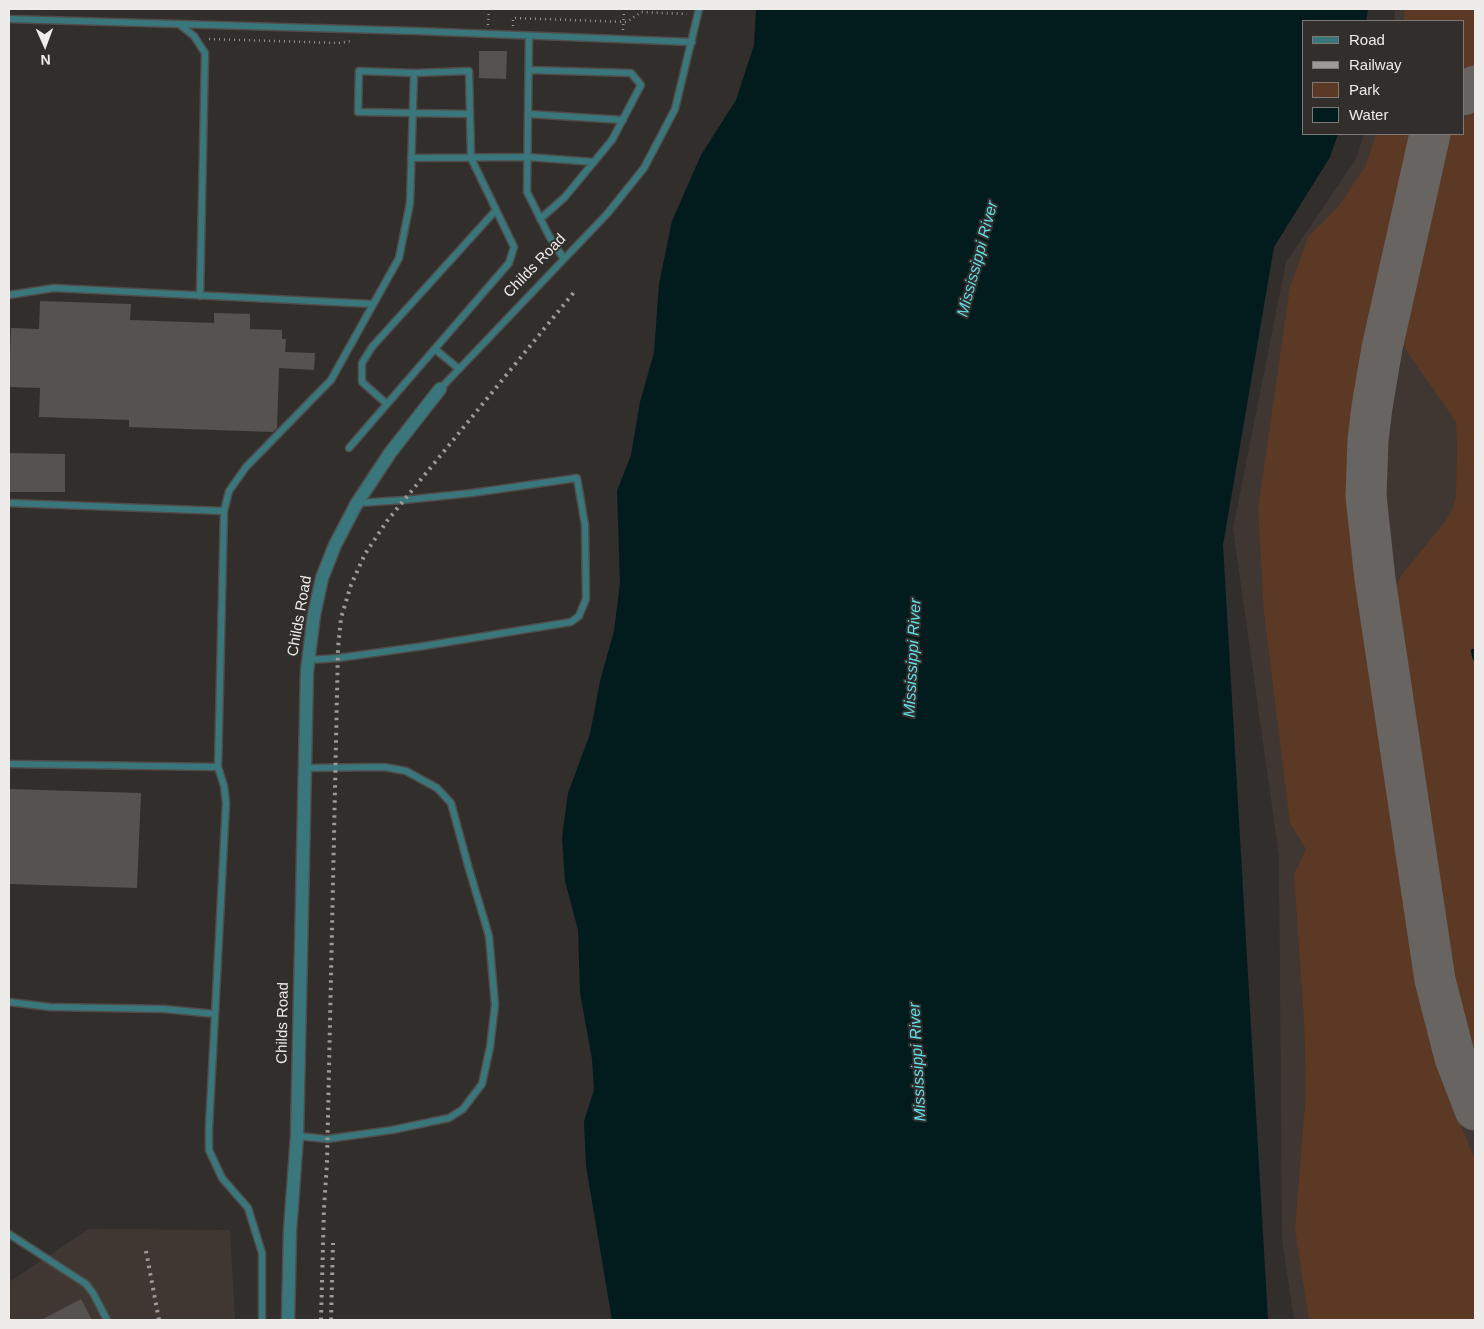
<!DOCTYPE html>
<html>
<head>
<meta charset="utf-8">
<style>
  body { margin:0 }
  #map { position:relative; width:1484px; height:1329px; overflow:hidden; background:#312e2c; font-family:Arial,sans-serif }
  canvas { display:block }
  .frame { position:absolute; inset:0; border:10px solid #eeecea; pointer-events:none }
  .legend { position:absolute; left:1302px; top:20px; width:162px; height:115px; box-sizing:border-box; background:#312e2c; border:1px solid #7d7a78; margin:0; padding:6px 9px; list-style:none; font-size:15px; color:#eeecea }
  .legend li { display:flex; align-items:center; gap:10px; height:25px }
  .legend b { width:25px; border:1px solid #7d7a78 }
  .north { position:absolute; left:20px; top:20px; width:50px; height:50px; -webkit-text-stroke:4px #312e2c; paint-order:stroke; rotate:178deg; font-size:14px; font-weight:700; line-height:20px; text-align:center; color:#eeecea }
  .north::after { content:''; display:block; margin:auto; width:18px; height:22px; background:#eeecea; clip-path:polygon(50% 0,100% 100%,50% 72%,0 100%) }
</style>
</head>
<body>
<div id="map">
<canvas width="1484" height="1329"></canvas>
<div class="frame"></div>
<ul class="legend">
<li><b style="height:6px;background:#3a777c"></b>Road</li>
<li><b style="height:6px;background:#9d9a98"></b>Railway</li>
<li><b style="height:14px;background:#5b3924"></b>Park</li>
<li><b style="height:14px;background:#021b1d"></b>Water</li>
</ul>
<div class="north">N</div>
</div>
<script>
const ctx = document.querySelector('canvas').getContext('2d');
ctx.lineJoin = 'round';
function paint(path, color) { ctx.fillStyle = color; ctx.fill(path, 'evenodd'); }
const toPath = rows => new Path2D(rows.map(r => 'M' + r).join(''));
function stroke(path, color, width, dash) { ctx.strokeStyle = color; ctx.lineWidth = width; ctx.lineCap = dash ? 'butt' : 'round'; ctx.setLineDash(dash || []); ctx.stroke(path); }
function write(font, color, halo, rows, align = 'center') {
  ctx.font = font + ' Arial,sans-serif'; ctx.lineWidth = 4; ctx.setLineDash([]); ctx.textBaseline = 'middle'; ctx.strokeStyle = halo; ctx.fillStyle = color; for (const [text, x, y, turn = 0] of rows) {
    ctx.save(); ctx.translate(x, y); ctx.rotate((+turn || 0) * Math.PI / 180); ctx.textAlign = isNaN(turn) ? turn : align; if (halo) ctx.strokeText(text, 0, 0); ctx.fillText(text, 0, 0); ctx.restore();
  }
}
const built = toPath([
  [1395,9,1475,9,1475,1320,1294,1320,1282,1240,1279,856,1233,529,1286,262,1356,159,1364,134,1463,134,1463,21,1395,21],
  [89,1229,230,1230,235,1320,9,1320,9,1282]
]);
const green = toPath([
  [1405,9,1475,9,1475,66,1463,75,1463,21,1404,21],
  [1475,109,1475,1061,1462,1020,1451,969,1395,599,1395,589,1400,577,1444,523,1452,510,1456,497,1457,444,1456,422,1406,350,1404,343,1405,330,1449,134,1463,134,1463,119],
  [1376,134,1412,134,1362,364,1353,415,1349,468,1352,533,1370,669,1419,992,1444,1084,1475,1160,1475,1320,1309,1320,1295,1229,1306,1093,1304,1019,1294,875,1306,849,1290,823,1264,613,1258,509,1290,287,1308,237,1339,206,1366,165]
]);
const water = toPath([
  [756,9,1368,9,1366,21,1303,21,1303,134,1338,134,1330,157,1274,247,1223,545,1268,1320,612,1320,586,1166,584,1121,594,1090,592,1059,580,993,578,930,565,881,562,838,568,793,590,734,600,681,614,631,620,583,617,491,631,455,640,402,654,353,659,284,672,221,701,155,736,100,754,45]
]);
const stream = toPath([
  [1473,651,1475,659]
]);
const taxiway = toPath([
  [1463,95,1475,86],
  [1430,134,1382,348,1372,407,1368,440,1366,496,1375,579,1435,980,1455,1058,1475,1110]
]);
const building = toPath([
  [479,51,507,51,506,79,479,78],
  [40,301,131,304,130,320,214,323,214,313,250,314,250,329,282,330,282,339,286,339,285,352,315,353,314,370,279,368,277,428,273,432,129,427,129,420,39,417,40,388,9,387,11,328,39,329],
  [9,453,65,454,65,492,9,492],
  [9,789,141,793,137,888,9,884],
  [81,1299,92,1320,41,1320]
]);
const path = toPath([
  [488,25,489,9],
  [513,26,513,18,627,22,641,12,687,14],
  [623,30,624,9],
  [209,39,339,43,351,41]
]);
const service = toPath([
  [9,19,415,31,692,42],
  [179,24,194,36,205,53,200,296],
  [529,36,527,192,549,236,564,259],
  [529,70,631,73,641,85,612,140,564,198,540,219],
  [528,114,623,120],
  [411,158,527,157,594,162],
  [9,295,54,288,373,304],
  [435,349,459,369],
  [440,389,607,214,644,168,675,109,699,9],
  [387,404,362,382,362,363,372,347,496,210],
  [349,448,509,263,514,247,471,158,469,71,414,73,359,71,358,112,470,114],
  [9,503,224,511,218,767,224,786,226,803,215,1014],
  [224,511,229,491,246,467,331,380,399,258,410,203,414,73],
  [308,660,338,658,424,646,571,622,579,616,586,599,585,525,577,478,472,493,404,500,358,503],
  [9,764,218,767],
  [9,1002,50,1007,164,1009,215,1014,209,1127,209,1150,222,1178,248,1208,262,1253,262,1320],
  [297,1136,327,1139,392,1130,449,1118,463,1109,482,1084,490,1047,495,1005,489,936,469,869,451,803,437,788,406,771,384,767,305,768],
  [9,1234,86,1284,93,1293,107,1320]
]);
const minor = toPath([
  [288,1320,290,1231,297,1136,307,671,314,615,322,578,335,545,357,503,390,453,440,389]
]);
const rail = toPath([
  [146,1251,159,1320],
  [321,1320,324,1208,327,1163,338,648,341,618,351,585,365,554,387,521,575,291],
  [331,1320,333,1243]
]);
const streetNames = [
  ["Childs Road",535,266,-46],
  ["Childs Road",300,616,-80],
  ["Childs Road",283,1023,-89]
];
const waterNames = [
  ["Mississippi River",978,259,-75],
  ["Mississippi River",913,658,-87],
  ["Mississippi River",918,1062,-93]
];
paint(built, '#403732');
paint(green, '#5b3924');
paint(water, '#021b1d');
stroke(stream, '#021b1d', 4.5);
stroke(taxiway, '#676462', 41);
paint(building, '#565250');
stroke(service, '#4f4c4a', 9);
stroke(minor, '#4f4c4a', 15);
stroke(path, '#979492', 2.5, [1, 4]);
stroke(service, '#3a777c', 6);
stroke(minor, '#3a777c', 12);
stroke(rail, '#9d9a98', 4, [2.5, 5]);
write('15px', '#eeecea', '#312e2c', streetNames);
write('italic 16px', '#60dfe8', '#312e2c', waterNames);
</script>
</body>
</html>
